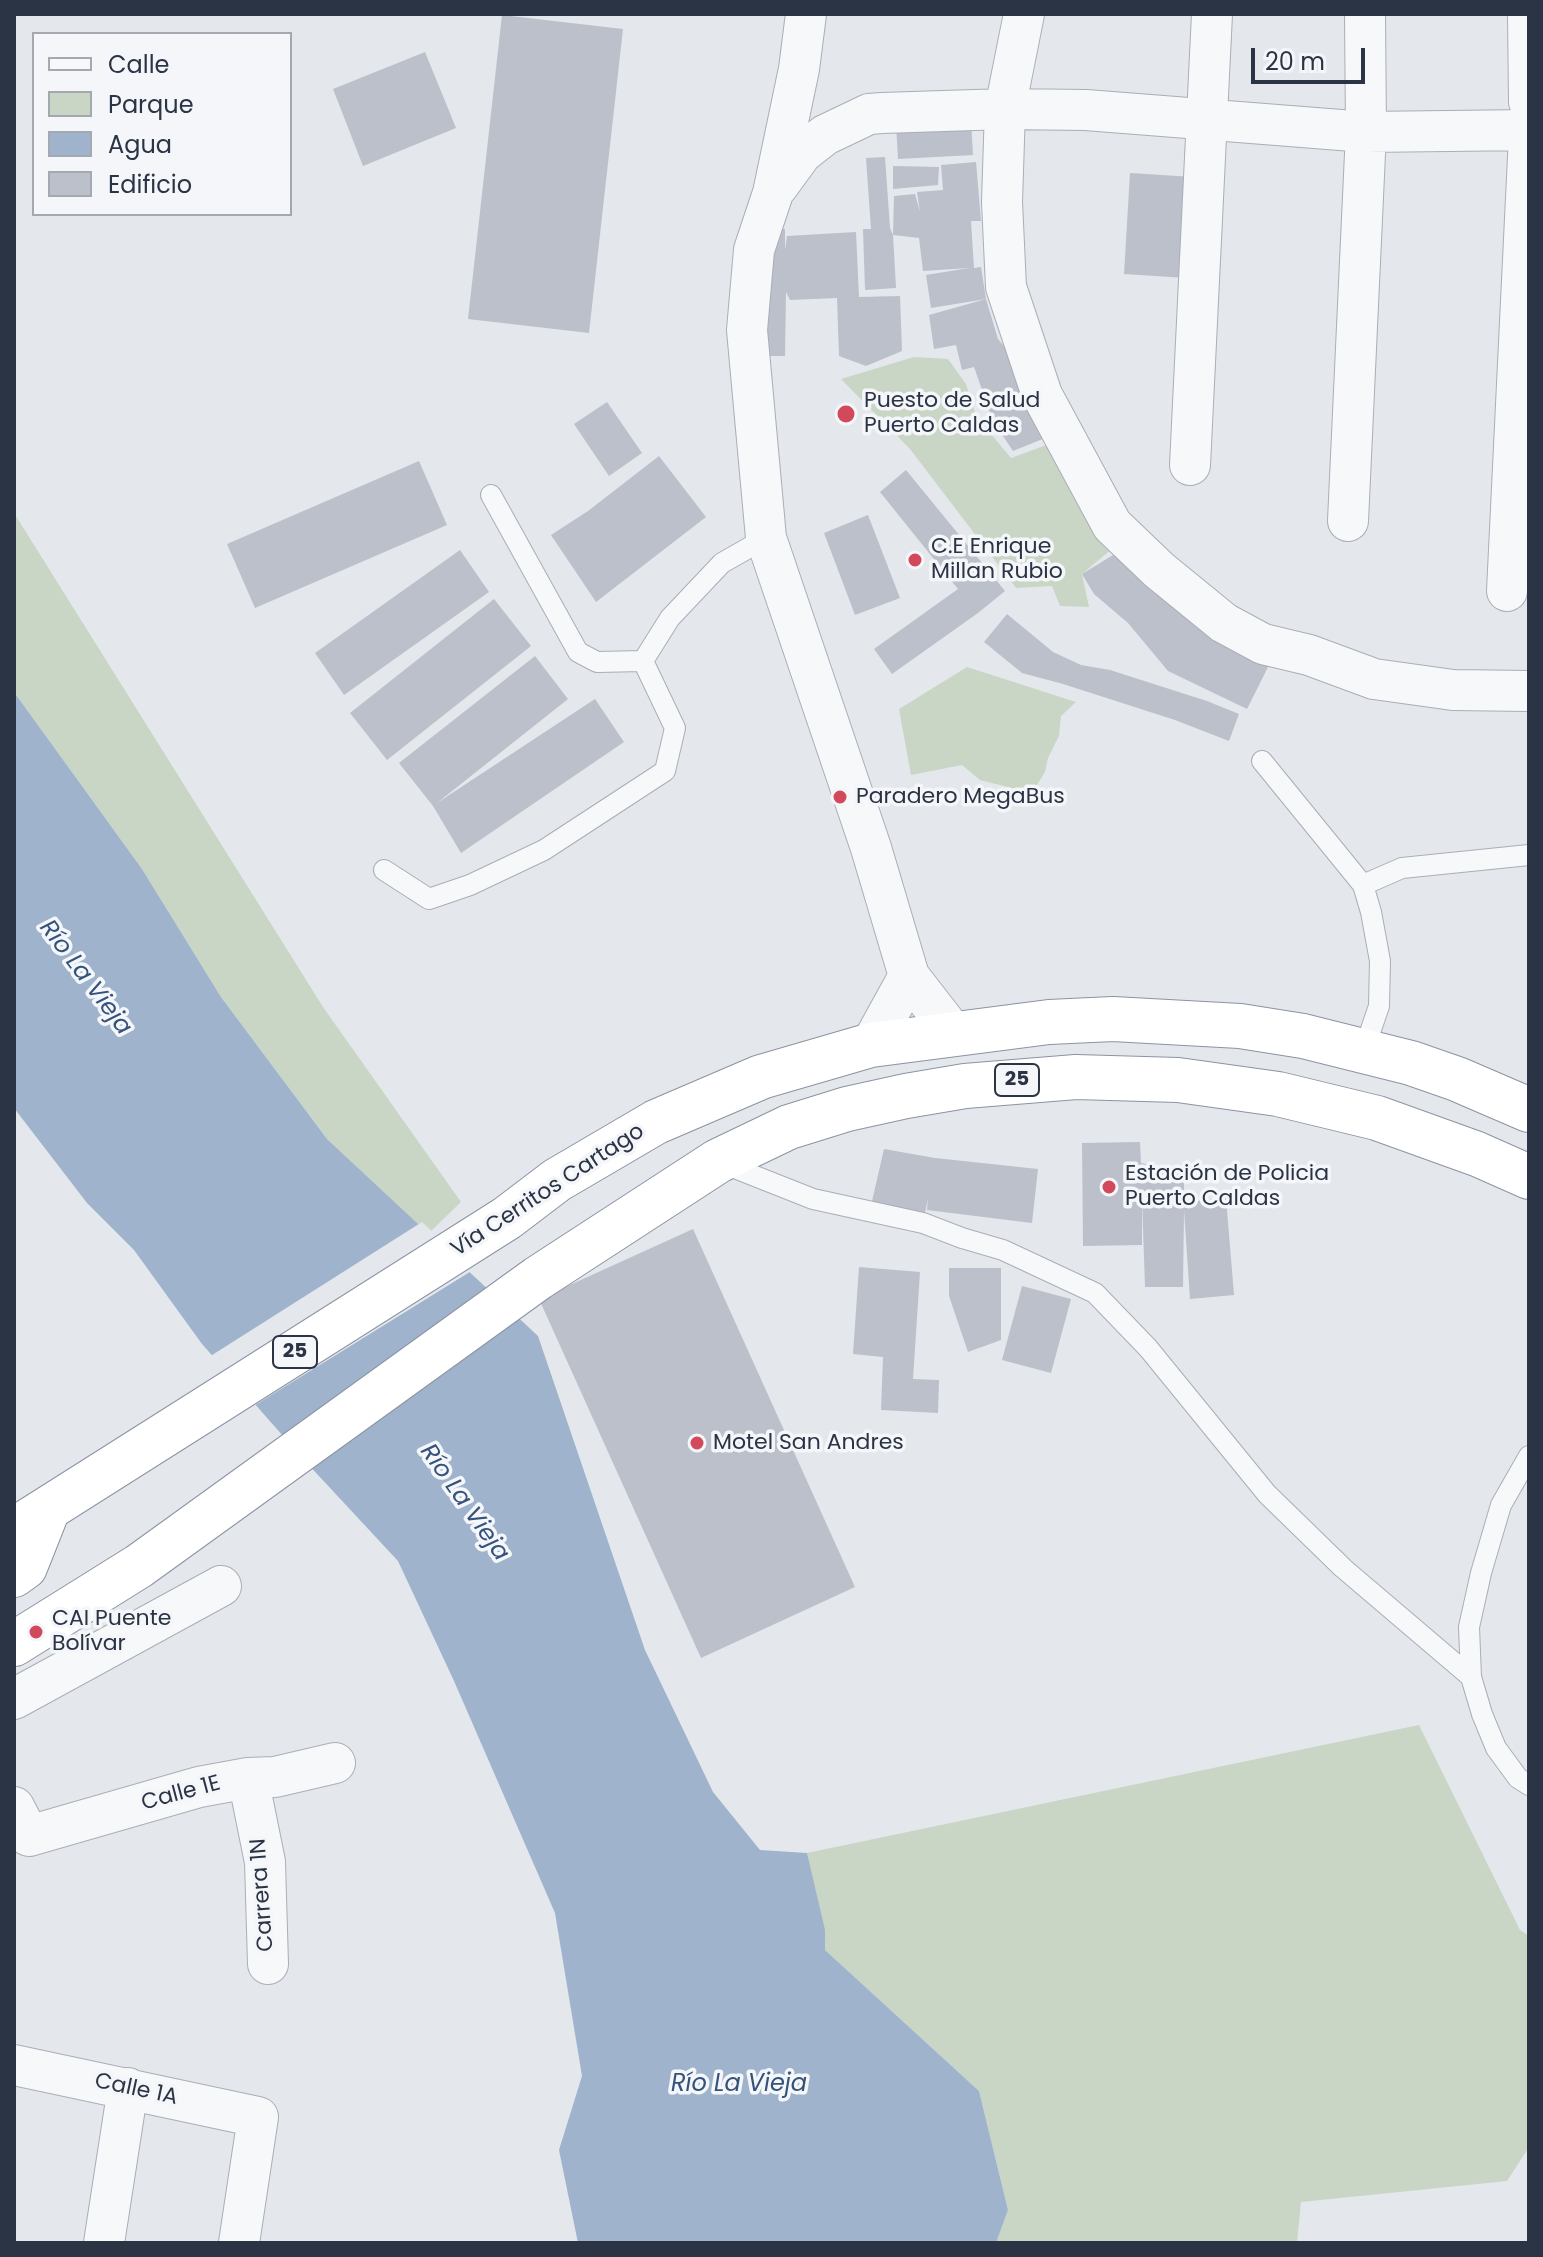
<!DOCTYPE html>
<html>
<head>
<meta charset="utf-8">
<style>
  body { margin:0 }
  #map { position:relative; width:1543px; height:2257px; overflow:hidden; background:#e4e7ec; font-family:Poppins,sans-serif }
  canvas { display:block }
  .frame { position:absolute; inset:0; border:16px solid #2b3445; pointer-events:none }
  .legend { position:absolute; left:32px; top:32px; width:260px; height:184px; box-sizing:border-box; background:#f4f6f9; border:2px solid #a4a8b1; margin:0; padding:10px 14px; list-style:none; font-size:24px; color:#2b3445 }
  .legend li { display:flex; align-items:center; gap:16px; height:40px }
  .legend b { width:40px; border:2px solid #a4a8b1 }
  .scale { position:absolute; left:1251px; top:48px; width:114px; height:36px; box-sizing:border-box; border:4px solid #2b3445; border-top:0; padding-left:10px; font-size:24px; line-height:28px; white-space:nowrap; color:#2b3445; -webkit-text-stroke:6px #f4f6f9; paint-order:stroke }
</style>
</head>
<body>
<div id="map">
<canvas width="1543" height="2257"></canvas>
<div class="frame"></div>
<ul class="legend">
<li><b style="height:10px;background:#f7f8fa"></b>Calle</li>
<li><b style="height:22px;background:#c9d6c5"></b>Parque</li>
<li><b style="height:22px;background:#9fb4cc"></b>Agua</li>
<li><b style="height:22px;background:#bbc0ca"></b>Edificio</li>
</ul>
<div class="scale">20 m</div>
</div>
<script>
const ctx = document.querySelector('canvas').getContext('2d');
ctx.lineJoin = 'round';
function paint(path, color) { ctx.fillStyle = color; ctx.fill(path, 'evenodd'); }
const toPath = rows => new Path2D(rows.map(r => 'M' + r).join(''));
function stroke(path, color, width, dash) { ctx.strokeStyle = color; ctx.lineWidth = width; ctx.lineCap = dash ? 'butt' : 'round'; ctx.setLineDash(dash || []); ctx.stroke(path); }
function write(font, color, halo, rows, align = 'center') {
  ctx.font = font + ' Poppins,sans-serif'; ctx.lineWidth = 7; ctx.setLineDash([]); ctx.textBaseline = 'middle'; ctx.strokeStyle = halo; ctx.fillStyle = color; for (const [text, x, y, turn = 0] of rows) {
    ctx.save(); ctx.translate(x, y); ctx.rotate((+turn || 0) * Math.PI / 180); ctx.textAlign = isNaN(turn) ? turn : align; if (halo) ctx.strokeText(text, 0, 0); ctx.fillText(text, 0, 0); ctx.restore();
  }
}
const green = toPath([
  [914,357,948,359,966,384,976,416,1011,458,1052,443,1119,543,1082,574,1089,607,1060,606,1052,586,1016,588,910,449,841,379],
  [14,513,323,1007,461,1202,428,1234,327,1139,221,997,142,869,14,692],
  [967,667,1076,702,1061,716,1059,736,1048,758,1045,772,1032,793,980,780,962,765,911,775,899,709],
  [1419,1725,1520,1930,1529,1936,1529,2147,1507,2181,1301,2202,1297,2243,996,2243,1008,2210,979,2091,825,1950,807,1853]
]);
const water = toPath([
  [14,692,142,869,221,997,327,1139,538,1336,645,1650,713,1792,760,1850,807,1853,825,1930,825,1950,979,2091,1008,2210,996,2243,578,2243,559,2150,582,2076,555,1913,454,1681,398,1561,305,1461,202,1344,134,1250,87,1203,14,1108]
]);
const pier = toPath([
  [422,1222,473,1270,252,1407,209,1357]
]);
const building = toPath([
  [502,15,623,29,589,333,468,319],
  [425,52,456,128,363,166,333,89],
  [971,121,973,155,898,159,896,124],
  [885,157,890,228,893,235,894,196,915,194,920,212,917,192,943,190,941,165,976,162,981,221,971,221,974,268,981,267,986,299,998,339,1012,356,1050,436,1013,451,993,421,974,367,962,370,956,345,934,349,929,315,986,299,931,308,926,275,969,268,923,271,919,238,893,235,896,288,865,290,863,229,871,229,866,158],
  [893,166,939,167,938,185,893,189],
  [1130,173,1193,177,1186,278,1124,274],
  [785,229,785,250,787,236,856,232,859,297,900,296,902,351,866,366,839,356,837,298,790,300,786,292,785,356,762,356,763,230],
  [607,402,642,453,609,476,574,424],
  [659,456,706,517,596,602,551,535,588,511],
  [419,461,447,525,255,608,227,544],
  [906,470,1005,591,978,613,892,674,874,649,958,589,880,492],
  [868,515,900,598,855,615,824,533],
  [460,550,489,592,344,695,315,653],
  [1118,552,1270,663,1247,709,1168,671,1128,623,1094,594,1082,574],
  [494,599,531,646,387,760,350,713],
  [1007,614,1053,652,1081,665,1110,670,1207,701,1239,714,1229,741,1175,720,1063,684,1022,673,984,642],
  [535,656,568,699,437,803,595,699,624,742,461,853,433,806,399,763],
  [1140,1142,1141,1163,1184,1174,1184,1202,1226,1198,1234,1295,1190,1299,1184,1210,1183,1287,1145,1287,1142,1198,1142,1245,1083,1246,1082,1143],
  [884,1149,935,1158,1038,1169,1032,1223,927,1210,928,1198,923,1223,870,1210],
  [693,1229,855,1587,701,1658,539,1299],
  [859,1267,920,1272,913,1379,939,1380,938,1413,881,1410,883,1357,853,1354],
  [949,1268,1001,1268,1001,1340,968,1352,949,1296],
  [1022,1286,1071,1299,1051,1373,1002,1360]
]);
const lane = toPath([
  [491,495,578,652,597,662,643,661],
  [1262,761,1363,885,1371,912,1380,961,1379,1006,1364,1050],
  [384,870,429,899,470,885,544,850,665,771,675,728,643,661,670,618,722,563,766,538],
  [1363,885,1402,868,1529,855],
  [722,1163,813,1199,923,1223,962,1238,1003,1250,1095,1293,1148,1348,1267,1494,1343,1568,1471,1677],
  [1529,1456,1501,1505,1481,1573,1469,1627,1471,1677,1482,1714,1496,1748,1518,1778,1529,1785]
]);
const street = toPath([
  [806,14,799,69,773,193,754,250,747,330,766,538,871,848,909,976,954,1034],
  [1024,14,1005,109,1002,202,1006,287,1042,395,1112,525,1159,570,1224,623,1263,644,1309,655,1374,679,1453,690,1529,691],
  [1528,14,1529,102],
  [778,186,802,153,825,135,869,114,882,113,1005,109,1086,110,1366,132,1529,130],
  [1190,465,1212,14],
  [1348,521,1366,132,1365,14],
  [1507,591,1529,136],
  [871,1045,909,976],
  [14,1699,221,1586],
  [248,1778,265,1862,268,1964],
  [14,1807,29,1836,199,1787,248,1778,275,1777,335,1763],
  [14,2065,258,2117,239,2243],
  [104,2243,128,2088]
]);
const highway = toPath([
  [14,1530,507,1218,557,1180,656,1122,761,1077,871,1045,1049,1022,1113,1019,1240,1026,1303,1036,1411,1063,1457,1079,1529,1110],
  [14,1575,25,1567,48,1509],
  [14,1644,139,1566,538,1278,718,1161,789,1127,847,1109,906,1096,965,1086,1076,1077,1178,1080,1278,1094,1377,1118,1477,1154,1529,1177]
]);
const markers = [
  [846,414,10,"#d1495b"],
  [915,560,8,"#d1495b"],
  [840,797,8,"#d1495b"],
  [1109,1187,8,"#d1495b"],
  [697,1443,8,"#d1495b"],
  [36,1632,8,"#d1495b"]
];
const shields = [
  [1017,1080,44],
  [295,1352,44]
];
const shieldNames = [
  ["25",1017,1080],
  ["25",295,1352]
];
const poiNames = [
  ["Puesto de Salud",864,401],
  ["Puerto Caldas",864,426],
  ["C.E Enrique",931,547],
  ["Millan Rubio",931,572],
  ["Paradero MegaBus",856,797],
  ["Estación de Policia",1125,1174],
  ["Puerto Caldas",1125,1199],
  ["Motel San Andres",713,1443],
  ["CAI Puente",52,1619],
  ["Bolívar",52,1644]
];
const streetNames = [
  ["Vía Cerritos Cartago",548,1191,-33],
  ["Calle 1E",181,1794,-15],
  ["Carrera 1N",263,1895,-94],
  ["Calle 1A",136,2090,12]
];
const waterNames = [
  ["Río La Vieja",85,978,53],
  ["Río La Vieja",464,1503,55],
  ["Río La Vieja",739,2085]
];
paint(green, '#c9d6c5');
paint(water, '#9fb4cc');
paint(pier, '#e4e7ec');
paint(building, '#bbc0ca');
stroke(lane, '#a9aeb7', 22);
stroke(street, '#a9aeb7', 42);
stroke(highway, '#8b94a3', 46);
stroke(lane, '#f7f8fa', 20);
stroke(street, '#f7f8fa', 40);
stroke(highway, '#fff', 44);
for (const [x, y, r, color] of markers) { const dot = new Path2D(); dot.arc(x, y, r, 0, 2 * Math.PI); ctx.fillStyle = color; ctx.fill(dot); stroke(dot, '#f4f6f9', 3); }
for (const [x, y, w] of shields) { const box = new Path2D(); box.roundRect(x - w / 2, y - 16, w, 32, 6); ctx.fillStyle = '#f4f6f9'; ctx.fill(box); stroke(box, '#2b3445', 2); }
write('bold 20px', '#2b3445', null, shieldNames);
write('22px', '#2b3445', '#f4f6f9', poiNames, 'left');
write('22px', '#2b3445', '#f4f6f9', streetNames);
write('italic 24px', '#34527a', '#f4f6f9', waterNames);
</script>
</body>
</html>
